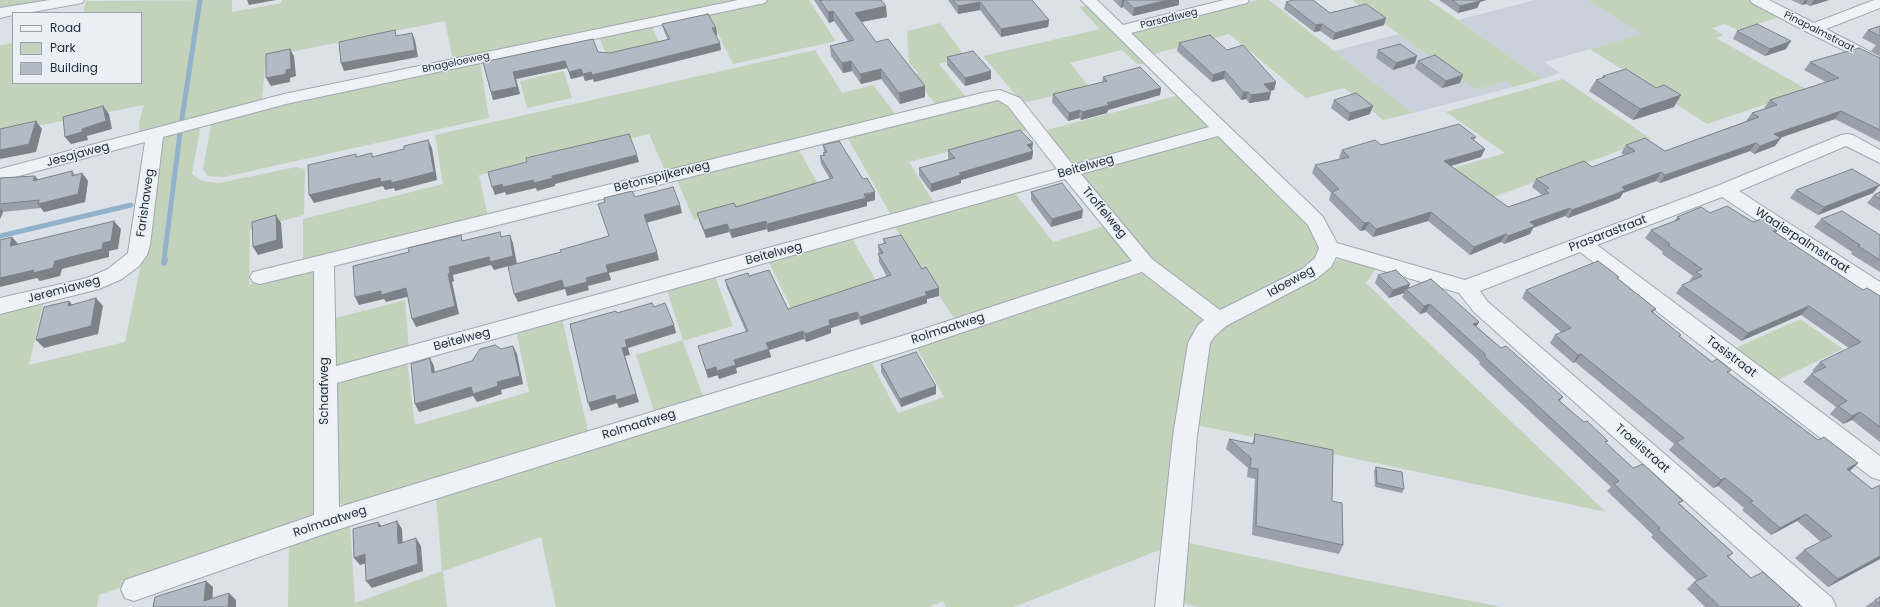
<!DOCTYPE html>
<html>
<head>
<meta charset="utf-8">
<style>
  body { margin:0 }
  #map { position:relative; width:1880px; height:607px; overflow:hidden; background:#dbe1e7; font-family:Poppins,sans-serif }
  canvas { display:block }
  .legend { position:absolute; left:12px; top:12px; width:130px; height:72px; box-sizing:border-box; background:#eaeff5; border:1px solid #9ba2ac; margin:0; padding:5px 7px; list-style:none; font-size:12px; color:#242f3e }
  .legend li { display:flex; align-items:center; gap:8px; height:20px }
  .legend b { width:20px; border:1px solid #9ba2ac }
</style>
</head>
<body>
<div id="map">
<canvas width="1880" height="607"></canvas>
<ul class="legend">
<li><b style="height:5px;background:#eef1f5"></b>Road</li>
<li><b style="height:11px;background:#c3d2bb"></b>Park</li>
<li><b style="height:11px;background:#b2bac4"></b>Building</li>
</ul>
</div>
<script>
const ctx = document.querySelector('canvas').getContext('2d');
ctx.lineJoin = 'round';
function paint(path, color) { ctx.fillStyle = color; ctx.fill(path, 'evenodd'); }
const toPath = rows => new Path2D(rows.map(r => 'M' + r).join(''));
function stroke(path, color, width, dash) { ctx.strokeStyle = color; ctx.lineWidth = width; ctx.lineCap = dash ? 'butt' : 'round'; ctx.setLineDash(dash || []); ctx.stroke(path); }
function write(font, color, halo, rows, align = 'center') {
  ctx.font = font + ' Poppins,sans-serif'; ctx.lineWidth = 3; ctx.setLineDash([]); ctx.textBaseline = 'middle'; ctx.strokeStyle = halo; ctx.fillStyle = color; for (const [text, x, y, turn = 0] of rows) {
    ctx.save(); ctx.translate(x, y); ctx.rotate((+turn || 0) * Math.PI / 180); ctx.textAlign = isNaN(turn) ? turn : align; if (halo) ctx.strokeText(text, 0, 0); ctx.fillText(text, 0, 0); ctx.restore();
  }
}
const built = toPath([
  [1535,0,1587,0,1644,34,1544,62,1560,73,1542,79,1458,20],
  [1399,34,1476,90,1506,81,1513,87,1413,113,1334,51]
]);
const green = toPath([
  [0,0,68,0,0,12],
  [232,0,232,12,281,3,282,0,746,0,453,61,445,21,266,57,262,100,228,109,140,136,139,123,144,105,0,133,0,45,13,43,13,83,141,83,141,13,83,13,86,1],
  [770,0,809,0,836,41,733,64,708,13],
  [1258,0,1269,0,1413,113,1383,120,1344,88,1306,98,1229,34,1150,55,1131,36,1132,32,1138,29],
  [1352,0,1429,0,1542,79,1513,87,1506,81,1476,90],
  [1587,0,1751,0,1783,16,1737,30,1725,24,1712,28,1723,35,1716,38,1808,90,1707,124,1590,49,1643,34],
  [1088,5,1148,64,1137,64,1122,50,1070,63,1090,88,1022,103,983,56,1100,29,1079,7],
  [940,23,966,57,939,64,966,97,936,105,913,75,918,73,909,63,907,31],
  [652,26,661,47,608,59,599,37],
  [815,50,842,93,873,85,896,115,666,173,649,134,479,175,488,217,303,263,303,219,443,184,435,135],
  [480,62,489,118,224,177,208,176,203,169,211,124,235,113],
  [564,71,572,98,527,108,520,81],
  [1563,79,1651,139,1488,199,1450,169,1505,153,1446,112],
  [1180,95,1211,125,1207,129,1079,163,1072,163,1065,159,1043,131],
  [996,100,1004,101,1029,130,909,162,936,206,892,217,846,135],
  [197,126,200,129,192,174,202,181,219,183,296,167,305,169,304,215,250,230,249,285,307,269,316,269,317,504,313,516,304,523,99,595,97,607,0,607,0,312,44,301,29,365,125,342,143,254,161,140,171,134],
  [1217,136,1226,138,1304,216,1321,246,1319,255,1311,265,1228,308,1217,309,1152,267,1083,178,1085,171],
  [797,147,820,187,694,220,676,178],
  [1014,192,1053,242,1108,225,1131,256,1134,265,956,321,894,226],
  [851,237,878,284,792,310,768,260],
  [1337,260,1350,260,1376,268,1366,283,1606,512,1197,425,1210,337,1224,325,1325,271],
  [1143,273,1153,278,1209,321,1167,547,1014,607,946,607,943,601,929,607,556,607,541,537,443,571,447,607,288,607,289,542,350,523,355,603,442,571,436,495,870,360,898,413,944,397,915,345],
  [715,276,733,326,683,341,704,399,655,414,636,355,683,340,667,290],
  [405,300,409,350,334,368,328,320],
  [562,318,589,435,350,506,339,503,333,496,336,382,407,361,415,425,529,392,516,330],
  [1800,319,1843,349,1771,383,1729,351],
  [1184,542,1349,577,1502,607,1199,607,1177,602]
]);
const streamFar1 = toPath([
  [182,118,200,0],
  [0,236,131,205],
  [164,260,180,133]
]);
const stream = toPath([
  [164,263,165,259]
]);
const minor = toPath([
  [50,0,84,0,82,3,77,4,27,13,13,13,13,15,0,18,0,8,50,0],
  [738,0,767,0,765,3,760,4,286,104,163,137,150,245,147,255,139,266,122,279,99,289,0,314,0,298,87,278,108,269,128,253,145,142,0,181,0,169,284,94,738,0],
  [1081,0,1097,0,1123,25,1224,0,1249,0,1247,3,1131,33,1310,204,1323,217,1337,243,1465,280,1717,186,1841,135,1847,134,1853,135,1880,150,1880,163,1846,146,1739,191,1880,282,1880,299,1873,297,1722,197,1597,245,1880,456,1880,480,1871,477,1580,252,1480,291,1488,302,1832,598,1836,607,1803,607,1474,312,1459,293,1336,257,1331,267,1316,279,1226,326,1214,337,1210,343,1197,436,1183,607,1155,607,1173,436,1188,343,1198,325,1204,320,1142,272,919,347,327,533,134,601,125,598,121,589,125,580,314,515,314,271,260,284,253,282,250,277,253,272,986,92,1000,90,1020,98,1073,165,1209,127,1081,0],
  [998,100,1008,106,1057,169,336,366,334,266,998,100],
  [1218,136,1308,225,1319,248,1315,258,1302,269,1220,310,1152,259,1081,174,1218,136],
  [1065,179,1132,261,905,335,339,507,337,383,1065,179],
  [1750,0,1769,0,1814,23,1874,0,1880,0,1880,8,1826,29,1880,57,1880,68,1807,32,1752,3,1750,0]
]);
const wall = toPath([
  [814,0,881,0,887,17,861,22,876,42,925,86,925,97,900,104,881,79,861,84,852,71,843,73,831,56,830,46,848,41,834,21,829,23],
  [948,0,1032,0,1049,20,1048,27,1001,37,980,10,958,14],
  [1113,0,1179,0,1179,5,1133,16,1123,7,1121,8],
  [1439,0,1486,0,1480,2,1477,8,1458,13],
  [1791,0,1829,0,1810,6,1806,4,1802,5],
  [1286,2,1330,13,1384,25,1333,40,1320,31,1314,32,1284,9],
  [662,24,716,28,717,35,716,35,721,50,594,82,593,79,585,81,583,76,571,79,567,68,516,79,520,94,493,100,483,62,598,52,610,53,668,40,664,31],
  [1880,26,1880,56,1871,51,1876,45,1862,38,1868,30],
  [1737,31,1786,49,1765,56,1733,39],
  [1179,43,1227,50,1276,82,1274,90,1270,91,1271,92,1269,100,1249,103,1246,99,1241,100,1224,79,1212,82,1177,51],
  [1378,50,1415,63,1393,70,1376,58],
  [947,57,991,71,991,79,965,86,947,65],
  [1880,58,1880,142,1835,119,1781,137,1775,146,1754,154,1750,151,1660,183,1656,181,1623,193,1620,198,1608,203,1568,218,1565,216,1533,228,1530,234,1504,244,1501,242,1470,255,1428,221,1373,237,1365,230,1360,231,1329,200,1331,193,1312,173,1315,165,1340,159,1339,158,1342,150,1381,145,1476,137,1474,140,1485,149,1481,157,1451,166,1508,207,1542,195,1532,187,1536,179,1592,167,1624,155,1621,153,1626,145,1665,151,1747,121,1746,121,1752,113,1765,109,1764,108,1770,100,1826,82,1804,70,1810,62],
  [1418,61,1460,83,1442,88,1415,68],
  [1603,76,1674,107,1633,120,1589,91,1596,80,1602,78],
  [1103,77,1161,88,1160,95,1108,110,1107,113,1081,120,1079,118,1068,121,1052,102,1053,94,1102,82],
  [1334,100,1370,114,1348,121,1331,108],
  [823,145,875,200,867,202,867,206,768,232,767,229,732,238,729,232,706,238,699,221,697,213,736,207,830,179,821,164,820,156,823,156,823,153,824,152],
  [948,150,1032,151,1033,151,1032,159,961,180,961,183,931,192,919,176,919,168,949,159,948,158],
  [72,171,75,175,82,173,88,181,85,202,44,212,41,208,3,212,0,219,0,178,35,176,38,180],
  [1796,190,1873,193,1818,215,1790,198],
  [1031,192,1082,218,1051,227,1031,200],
  [1880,192,1880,211,1867,203,1874,195],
  [1710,213,1753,222,1776,233,1863,290,1880,296,1880,442,1852,420,1843,424,1830,414,1836,407,1803,382,1811,374,1814,372,1812,371,1820,362,1849,348,1801,315,1741,341,1676,293,1682,285,1691,281,1690,280,1693,276,1662,254,1663,252,1645,238,1651,230,1675,221,1677,217],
  [1821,219,1880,235,1880,272,1851,254,1852,252,1814,227],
  [883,239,922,269,939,288,939,296,927,299,927,303,861,325,858,319,831,328,831,333,806,342,804,339,769,350,771,357,736,368,737,373,719,379,718,375,708,378,698,346,746,332,727,288,725,280,749,276,788,309,887,277,879,262,878,245,884,244],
  [1378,275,1408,288,1479,322,1476,326,1501,348,1563,397,1560,401,1633,468,1680,504,1733,553,1729,557,1751,578,1800,605,1798,607,1705,607,1687,589,1694,582,1697,581,1651,537,1653,535,1607,491,1611,487,1479,364,1480,362,1426,312,1420,314,1402,297,1404,293,1389,298,1375,283],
  [1619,277,1618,279,1656,309,1653,312,1680,337,1712,362,1731,370,1728,373,1818,440,1858,463,1849,471,1872,489,1880,485,1880,559,1828,587,1795,558,1804,550,1821,542,1797,521,1771,535,1742,510,1744,508,1718,486,1713,488,1669,450,1674,444,1575,362,1573,363,1550,343,1555,335,1561,332,1522,298,1526,290],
  [881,364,936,394,901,407,881,372],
  [1255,434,1332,501,1343,545,1339,554,1252,535,1255,479,1247,477,1248,468,1226,449,1229,439,1252,444],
  [1376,467,1404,489,1402,493,1375,487,1374,471],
  [1880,597,1880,607,1865,607,1875,600]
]);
const shadedWall = toPath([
  [247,0,276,0,249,5],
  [1122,0,1124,0,1123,7,1121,8],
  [1168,0,1179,0,1179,5,1133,16,1134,8],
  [1474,0,1486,0,1480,2,1477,8,1458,13,1460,6],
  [1805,0,1808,0,1806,4,1802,5],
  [1814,0,1829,0,1810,6],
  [980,2,980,10,958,14,958,6],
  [886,6,887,17,856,23,855,13],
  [833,11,834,21,829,23,828,12],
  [1386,18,1384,25,1333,40,1335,33],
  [1049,20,1048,27,1001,37,1001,29],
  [1322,24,1320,31,1314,32,1316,25],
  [712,28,716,28,717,35,714,36],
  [412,33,415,40,418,57,344,71,341,63],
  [1791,41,1786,49,1765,56,1770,49],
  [720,43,721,50,594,82,592,75],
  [290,49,294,56,296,76,290,78,290,82,271,86,266,78],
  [1417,56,1415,63,1393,70,1396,63],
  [565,61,567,68,516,79,520,94,493,100,491,92,513,72],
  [851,61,852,71,843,73,842,63],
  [581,69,583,76,571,79,569,72],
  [881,69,881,79,861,84,860,74],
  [991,71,991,79,965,86,965,78],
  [1225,71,1224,79,1212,82,1213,75],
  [591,72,593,79,585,81,583,74],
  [1463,75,1460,83,1442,88,1446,81],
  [1276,82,1274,90,1262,92,1264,84],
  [925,86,925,97,900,104,899,93],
  [1161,88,1160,95,1108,110,1107,113,1081,120,1082,112,1107,103],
  [1243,92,1248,92,1246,99,1241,100],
  [1271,92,1269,100,1249,103,1251,95],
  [1681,95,1674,107,1633,120,1640,109],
  [103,106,109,114,112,129,87,136,88,140,71,144,65,137,82,129],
  [1373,106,1370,114,1348,121,1350,113],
  [1080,110,1079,118,1068,121,1069,113],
  [1841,111,1835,119,1768,142,1774,134],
  [36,121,42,129,36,152,0,159,0,150],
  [1781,138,1775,146,1754,154,1760,146],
  [428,140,432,148,437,180,395,191,394,188,385,190,383,186,314,203,309,195],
  [1033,143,1032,151,1027,145],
  [1756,143,1750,151,1660,183,1665,175],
  [1485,149,1481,157,1440,169,1444,161],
  [1033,151,1032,159,961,180,961,183,931,192,931,184,959,173],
  [637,155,639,162,555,184,555,186,537,191,536,188,506,195,505,192,495,195,492,187,502,184,533,180,552,176],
  [1661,172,1656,181,1623,193,1620,198,1608,203,1568,218,1572,210,1622,187],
  [82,173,88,181,85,202,44,212,38,204],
  [35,176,41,184,33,181],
  [1880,185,1873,193,1818,215,1824,207],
  [875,192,875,200,867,202,867,206,768,232,767,224],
  [680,205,682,213,646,223,644,215],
  [0,208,3,212,0,219],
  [1570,208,1565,216,1533,228,1530,234,1504,244,1508,236,1530,222],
  [1083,210,1082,218,1051,227,1052,219],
  [1431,212,1428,221,1373,237,1376,229],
  [276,215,281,223,283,248,258,255,253,247],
  [114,221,121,229,118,249,109,251,109,257,62,269,60,276,40,281,37,278,0,287,0,278,55,261,103,243],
  [766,221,767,229,732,238,730,230],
  [1369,222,1365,230,1360,231,1364,223],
  [727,224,729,232,706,238,704,230],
  [1780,228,1773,236,1773,231],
  [1506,234,1501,242,1470,255,1474,247],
  [510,235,513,243,517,264,494,270,491,265,453,275,454,281,452,282,459,314,416,327,412,319,448,274,449,267],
  [12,237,19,245,10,246],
  [657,252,659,260,609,273,611,280,588,286,589,290,567,296,565,289,518,302,514,294,562,280,586,278,606,265],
  [1410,284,1407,291,1406,289,1404,293,1389,298,1393,290],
  [406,288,411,296,386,302,384,299,359,305,355,297,381,291],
  [939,288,939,296,927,299,927,303,861,325,860,317,925,292],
  [96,298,103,306,98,334,44,348,36,340],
  [69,301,76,309,68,306],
  [1430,304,1426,312,1420,314,1424,306],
  [1809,306,1801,315,1741,341,1748,333],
  [857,312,858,319,831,328,831,333,806,342,805,334,829,320],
  [1479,322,1474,330,1473,324],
  [674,325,676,333,628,348,630,355,625,356,639,402,619,408,617,403,591,411,588,403,622,348,625,340],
  [803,331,804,339,769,350,771,357,736,368,737,373,719,379,717,371,734,360,766,343],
  [513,346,517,354,523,384,501,390,502,394,477,402,473,396,419,412,415,404,471,387,497,382],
  [1581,354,1575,362,1573,363,1578,355],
  [430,358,434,366,436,381,432,373],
  [716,367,718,375,708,378,706,370],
  [936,386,936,394,901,407,900,399],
  [1860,412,1852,420,1843,424,1852,416],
  [1858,463,1849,472,1847,469],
  [1725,478,1718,486,1713,488,1721,480],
  [1806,514,1797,521,1771,535,1780,528],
  [397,521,402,529,403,551,398,544],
  [378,522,384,529,379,527],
  [416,538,421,546,423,571,372,588,366,581],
  [365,554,371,562,360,565,354,558],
  [1880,556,1880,559,1828,587,1838,579],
  [206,581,213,587,212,607,204,601],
  [229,593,236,600,236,607,228,607]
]);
const building = toPath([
  [820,0,881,0,886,6,855,13,876,42,888,39,925,86,899,93,881,69,860,74,851,61,842,63,830,46,854,40,833,11,828,12,820,0],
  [953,0,1032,0,1049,20,1001,29,980,2,958,6,953,0],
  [1125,0,1168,0,1134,8,1125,0],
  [1293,0,1313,0,1330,13,1366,4,1386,18,1335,33,1322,24,1316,25,1286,2,1293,0],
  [1452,0,1479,0,1480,1,1460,6,1452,0],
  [708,14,716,28,712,28,720,43,592,75,591,72,583,74,581,69,569,72,565,61,513,72,517,87,491,92,483,62,593,39,598,52,610,53,670,39,662,24,708,14],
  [1757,24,1791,41,1770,49,1737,31,1757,24],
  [1880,26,1880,36,1868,30,1880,26],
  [395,30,396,36,412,33,415,50,341,63,339,42,395,30],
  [1210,35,1227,50,1243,45,1276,82,1264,84,1271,92,1251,95,1248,92,1243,92,1225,71,1213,75,1179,43,1210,35],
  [1400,44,1417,56,1396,63,1378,50,1400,44],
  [1859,48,1880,58,1880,130,1841,111,1774,134,1781,138,1760,146,1756,143,1665,175,1661,172,1622,187,1625,190,1613,195,1572,210,1570,208,1530,222,1535,226,1508,236,1506,234,1474,247,1431,212,1376,229,1369,222,1364,223,1332,192,1339,189,1315,165,1349,157,1342,150,1375,140,1381,145,1459,124,1476,137,1471,138,1485,149,1444,161,1508,207,1549,193,1545,190,1549,188,1536,179,1584,161,1592,167,1635,151,1626,145,1645,138,1665,151,1759,117,1752,113,1777,105,1770,100,1839,78,1810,62,1859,48],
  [290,49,291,69,286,70,286,74,266,78,266,54,290,49],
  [973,51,991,71,965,78,947,57,973,51],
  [1435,55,1463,75,1446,81,1418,61,1435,55],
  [1140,67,1161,88,1107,103,1109,105,1082,112,1080,110,1069,113,1053,94,1107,81,1103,77,1140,67],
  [1626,69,1656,88,1664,85,1681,95,1640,109,1596,80,1605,77,1603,76,1626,69],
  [1356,93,1373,106,1350,113,1334,100,1356,93],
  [103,106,106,121,82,129,82,132,65,137,63,117,103,106],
  [36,121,29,144,0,150,0,129,36,121],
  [1020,130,1033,143,1027,145,1033,151,959,173,961,175,931,184,919,168,955,158,948,150,1020,130],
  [629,134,637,155,552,176,553,178,534,183,533,180,503,187,502,184,492,187,488,172,527,162,526,158,629,134],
  [428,140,434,172,391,183,391,180,381,182,380,178,309,195,308,165,356,154,356,157,372,153,372,157,404,149,404,146,428,140],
  [839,141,863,179,867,178,875,192,864,194,866,198,767,224,766,221,730,230,727,224,704,230,697,213,734,203,736,207,833,178,820,156,825,155,823,153,827,152,823,145,839,141],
  [1852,169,1880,185,1824,207,1796,190,1852,169],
  [72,171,72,176,82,173,78,194,38,204,39,200,0,204,0,178,35,176,33,181,72,171],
  [1062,183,1083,210,1052,219,1031,192,1062,183],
  [673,187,680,205,644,215,657,252,606,265,608,272,586,278,587,282,564,288,562,280,514,294,508,266,561,252,560,250,609,236,598,204,605,202,604,198,632,191,635,197,673,187],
  [1880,192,1880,199,1874,195,1880,192],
  [1727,206,1753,222,1764,218,1780,228,1773,231,1863,290,1867,288,1880,296,1880,427,1860,412,1852,416,1838,406,1847,401,1811,374,1826,367,1820,362,1861,342,1809,306,1748,333,1682,285,1702,276,1696,272,1702,269,1668,245,1670,244,1651,230,1680,219,1677,217,1701,207,1710,213,1727,206],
  [1842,211,1880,235,1880,260,1858,246,1860,245,1821,219,1842,211],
  [276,215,277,240,253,247,252,222,276,215],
  [114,221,111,241,103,243,102,249,55,261,53,268,33,273,34,270,0,278,0,240,12,237,10,246,114,221],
  [500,232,501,237,510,235,513,256,490,262,489,257,449,267,450,273,448,274,455,306,412,319,406,288,381,295,381,291,355,297,353,266,409,252,408,248,461,235,462,241,500,232],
  [901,235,922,269,926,267,939,288,925,292,927,295,860,317,857,312,829,320,830,325,805,334,803,331,766,343,769,349,734,360,736,365,717,371,716,367,706,370,698,346,748,331,725,280,748,273,749,276,769,270,788,309,891,275,878,254,883,253,878,245,886,243,883,239,901,235],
  [1598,261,1619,277,1617,278,1656,309,1651,311,1681,335,1679,336,1712,362,1717,359,1731,370,1727,372,1818,440,1824,437,1858,463,1847,469,1872,489,1880,485,1880,556,1838,579,1804,550,1832,536,1806,514,1780,528,1750,502,1753,501,1725,478,1721,480,1676,442,1684,438,1581,354,1578,355,1555,335,1571,328,1526,290,1598,261],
  [1396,270,1410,284,1393,290,1378,275,1396,270],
  [1431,279,1479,322,1473,324,1501,348,1506,346,1563,397,1558,400,1584,422,1587,421,1608,441,1605,442,1633,468,1643,464,1683,501,1678,503,1733,553,1727,556,1751,578,1763,572,1800,605,1797,607,1720,607,1694,582,1707,576,1658,529,1660,528,1614,484,1619,481,1484,356,1486,355,1430,304,1424,306,1406,289,1431,279],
  [96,298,91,326,36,340,44,307,69,301,68,306,96,298],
  [652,303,654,307,665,303,674,325,625,340,627,347,622,348,636,394,616,400,615,395,588,403,570,324,616,311,617,313,652,303],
  [495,345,501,349,513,346,520,376,497,382,498,386,473,394,471,387,415,404,411,364,430,358,432,373,472,361,480,349,495,345],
  [916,352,936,386,900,399,881,364,916,352],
  [1255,434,1333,450,1332,501,1342,503,1343,545,1256,526,1258,469,1250,468,1251,458,1229,439,1254,444,1255,434],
  [1376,467,1402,472,1404,489,1377,483,1376,467],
  [397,521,398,544,416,538,418,564,366,581,365,554,354,558,353,529,378,522,379,527,397,521],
  [206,581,204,601,229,593,228,607,153,607,155,597,206,581],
  [1880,597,1880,604,1875,600,1880,597]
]);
const farStreetnames = [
  ["Parsadiweg",1169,19,-14],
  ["Pinapalmstraat",1819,32,27],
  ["Bhageloeweg",456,63,-12]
];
const streetNames = [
  ["Jesajaweg",78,155,-15],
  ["Beitelweg",1086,167,-16],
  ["Betonspijkerweg",662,177,-14],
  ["Farishaweg",146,203,-82],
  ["Troffelweg",1104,213,50],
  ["Prasarastraat",1608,234,-21],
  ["Waaierpalmstraat",1802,241,33],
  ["Beitelweg",774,254,-15],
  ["Idoeweg",1291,282,-29],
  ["Jeremiaweg",64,290,-15],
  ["Rolmaatweg",948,329,-18],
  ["Beitelweg",462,340,-15],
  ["Tasistraat",1731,357,37],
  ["Schaafweg",325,391,-90],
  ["Rolmaatweg",639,425,-17],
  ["Troelistraat",1642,449,41],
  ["Rolmaatweg",330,522,-18]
];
paint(built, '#c9d0d9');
paint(green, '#c3d2bb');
stroke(streamFar1, '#92b2cb', 5);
stroke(stream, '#92b2cb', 6);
stroke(minor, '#a0a8b1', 2);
paint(minor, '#eef1f5');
paint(wall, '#99a0a9');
paint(shadedWall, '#7d8289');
paint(building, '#b2bac4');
stroke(building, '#7d8289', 1);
write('10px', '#242f3e', '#eaeff5', farStreetnames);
write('12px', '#242f3e', '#eaeff5', streetNames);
</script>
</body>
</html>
